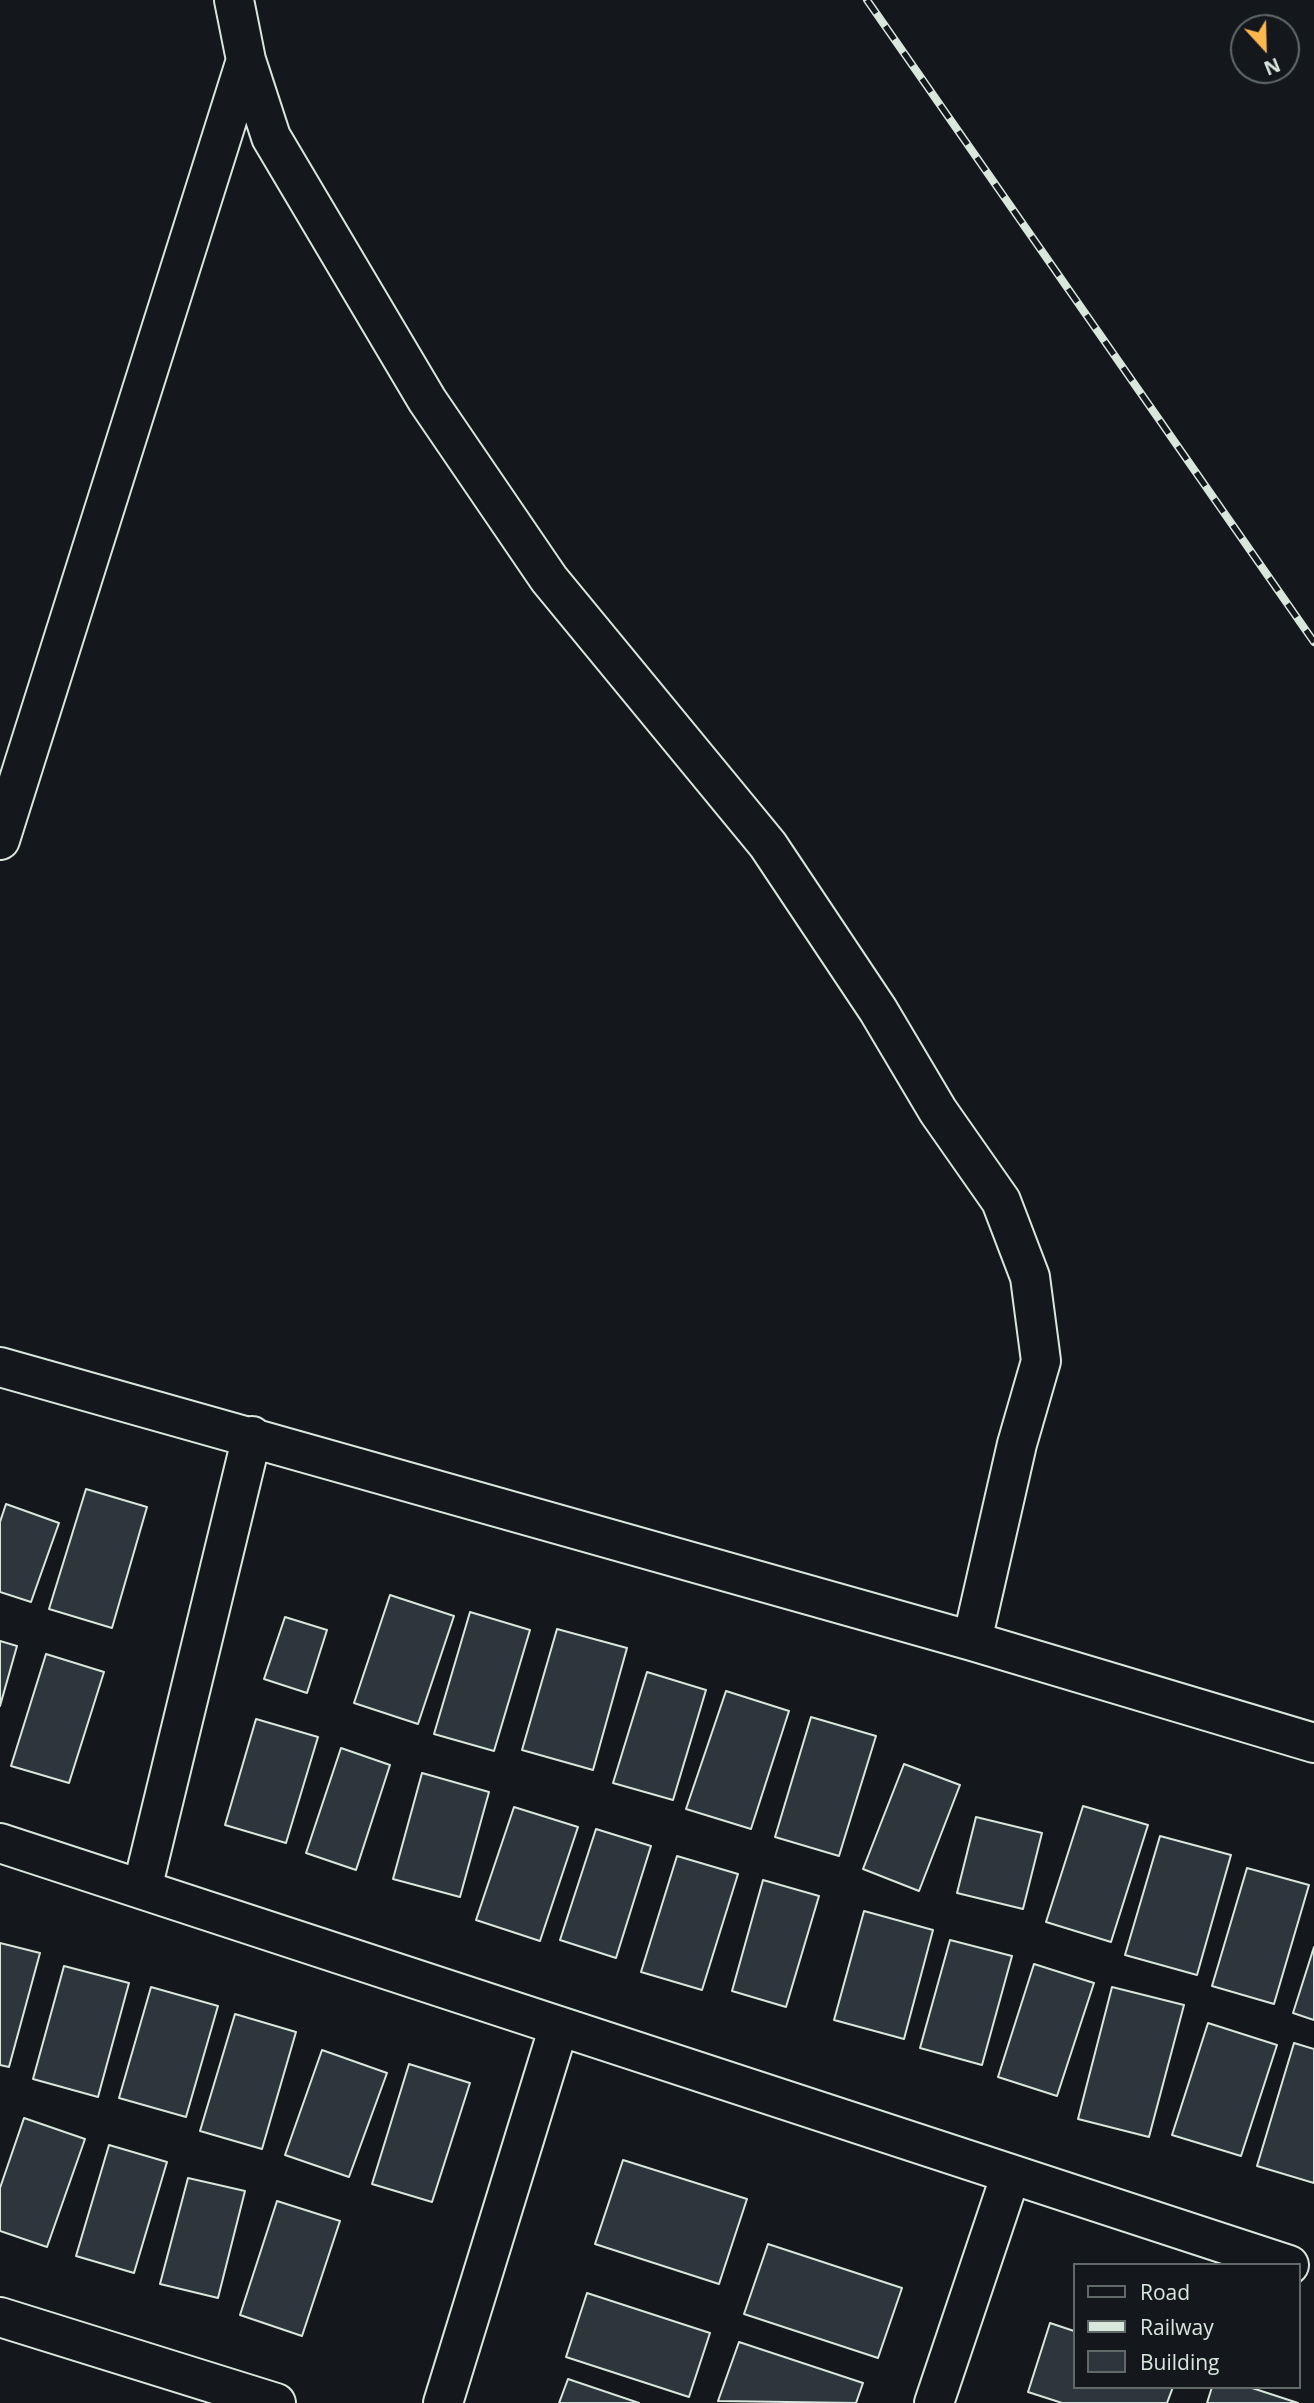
<!DOCTYPE html>
<html>
<head>
<meta charset="utf-8">
<style>
  body { margin:0 }
  #map { position:relative; width:1314px; height:2403px; overflow:hidden; background:#14181c; font-family:"Open Sans",sans-serif }
  canvas { display:block }
  .legend { position:absolute; left:1073px; top:2263px; width:228px; height:126px; box-sizing:border-box; background:#14181c; border:2px solid #626a69; margin:0; padding:9px 12px; list-style:none; font-size:21px; color:#d8e6dc }
  .legend li { display:flex; align-items:center; gap:14px; height:35px }
  .legend b { width:35px; border:2px solid #626a69 }
  .north { position:absolute; left:1230px; top:14px; width:70px; height:70px; box-sizing:border-box; background:#14181c; border:2px solid #626a69; border-radius:50%; rotate:158deg; font-size:19px; font-weight:700; line-height:28px; text-align:center; color:#d8e6dc }
  .north::after { content:''; display:block; margin:auto; width:24px; height:32px; background:#ffb74d; clip-path:polygon(50% 0,100% 100%,50% 72%,0 100%) }
</style>
</head>
<body>
<div id="map">
<canvas width="1314" height="2403"></canvas>
<ul class="legend">
<li><b style="height:9px;background:#14181c"></b>Road</li>
<li><b style="height:9px;background:#d8e6dc"></b>Railway</li>
<li><b style="height:19px;background:#2c363c"></b>Building</li>
</ul>
<div class="north">N</div>
</div>
<script>
const ctx = document.querySelector('canvas').getContext('2d');
ctx.lineJoin = 'round';
function paint(path, color) { ctx.fillStyle = color; ctx.fill(path, 'evenodd'); }
const toPath = rows => new Path2D(rows.map(r => 'M' + r).join(''));
function stroke(path, color, width, dash) { ctx.strokeStyle = color; ctx.lineWidth = width; ctx.lineCap = dash ? 'butt' : 'round'; ctx.setLineDash(dash || []); ctx.stroke(path); }
const building = toPath([
  [86,1489,147,1507,112,1628,49,1609,86,1489],
  [6,1504,59,1523,31,1602,0,1592,0,1522,6,1504],
  [390,1595,454,1616,418,1724,354,1703,390,1595],
  [470,1612,530,1630,494,1751,434,1734,470,1612],
  [285,1617,327,1630,307,1693,264,1679,285,1617],
  [557,1629,627,1648,593,1770,522,1750,557,1629],
  [0,1641,17,1646,0,1706,0,1641],
  [46,1654,104,1672,69,1783,11,1766,46,1654],
  [647,1672,706,1690,673,1800,613,1783,647,1672],
  [726,1691,789,1711,751,1829,686,1809,726,1691],
  [811,1717,876,1736,839,1856,775,1837,811,1717],
  [256,1719,318,1737,286,1843,225,1825,256,1719],
  [341,1748,390,1765,356,1870,306,1853,341,1748],
  [904,1764,960,1785,919,1891,863,1869,904,1764],
  [422,1773,489,1792,460,1897,393,1879,422,1773],
  [1083,1806,1148,1825,1111,1942,1046,1922,1083,1806],
  [514,1807,578,1827,540,1941,476,1920,514,1807],
  [976,1817,1042,1833,1023,1909,957,1893,976,1817],
  [596,1829,651,1846,616,1958,560,1940,596,1829],
  [1160,1836,1231,1855,1197,1975,1125,1955,1160,1836],
  [677,1856,738,1874,702,1990,641,1972,677,1856],
  [1247,1868,1309,1885,1274,2004,1212,1986,1247,1868],
  [763,1880,819,1896,786,2007,732,1991,763,1880],
  [864,1911,933,1930,904,2039,834,2020,864,1911],
  [950,1940,1012,1956,982,2065,920,2048,950,1940],
  [0,1943,40,1953,9,2067,0,2065,0,1943],
  [1314,1947,1314,2020,1293,2013,1314,1947],
  [1034,1964,1094,1983,1057,2096,998,2077,1034,1964],
  [64,1966,129,1983,98,2097,33,2079,64,1966],
  [151,1987,218,2006,186,2117,119,2098,151,1987],
  [1112,1987,1184,2005,1149,2137,1078,2119,1112,1987],
  [235,2014,296,2032,262,2149,200,2131,235,2014],
  [1208,2023,1277,2045,1241,2156,1172,2135,1208,2023],
  [1294,2043,1314,2049,1314,2183,1257,2166,1294,2043],
  [322,2050,387,2073,349,2177,285,2155,322,2050],
  [409,2064,470,2083,432,2202,372,2184,409,2064],
  [24,2118,85,2139,47,2247,0,2231,0,2188,24,2118],
  [109,2145,167,2162,134,2273,76,2256,109,2145],
  [623,2160,747,2199,719,2284,595,2244,623,2160],
  [188,2178,245,2191,218,2298,160,2284,188,2178],
  [277,2201,340,2221,302,2336,240,2315,277,2201],
  [768,2244,902,2288,878,2358,744,2314,768,2244],
  [587,2293,710,2333,689,2397,566,2357,587,2293],
  [1050,2323,1074,2331,1074,2387,1173,2387,1167,2403,1062,2403,1028,2392,1050,2323],
  [739,2342,863,2383,856,2403,718,2401,739,2342],
  [568,2379,639,2403,559,2403,568,2379],
  [1212,2387,1249,2387,1298,2403,1207,2403,1212,2387]
]);
const minor = toPath([
  [234,0,246,60,271,137,427,400,549,579,768,845,878,1010,938,1111,1001,1201,1030,1277,1041,1361,1017,1444,972,1641],
  [0,840,246,60],
  [0,1367,972,1641,1314,1743],
  [0,1843,1289,2265],
  [142,1889,252,1436],
  [0,2317,276,2403],
  [443,2403,559,2026],
  [934,2403,1011,2174]
]);
const rail = toPath([
  [867,0,1314,642]
]);
paint(building, '#2c363c');
stroke(building, '#d8e6dc', 2);
stroke(minor, '#d8e6dc', 42);
stroke(minor, '#14181c', 38);
stroke(rail, '#d8e6dc', 8);
stroke(rail, '#14181c', 5, [16]);
</script>
</body>
</html>
